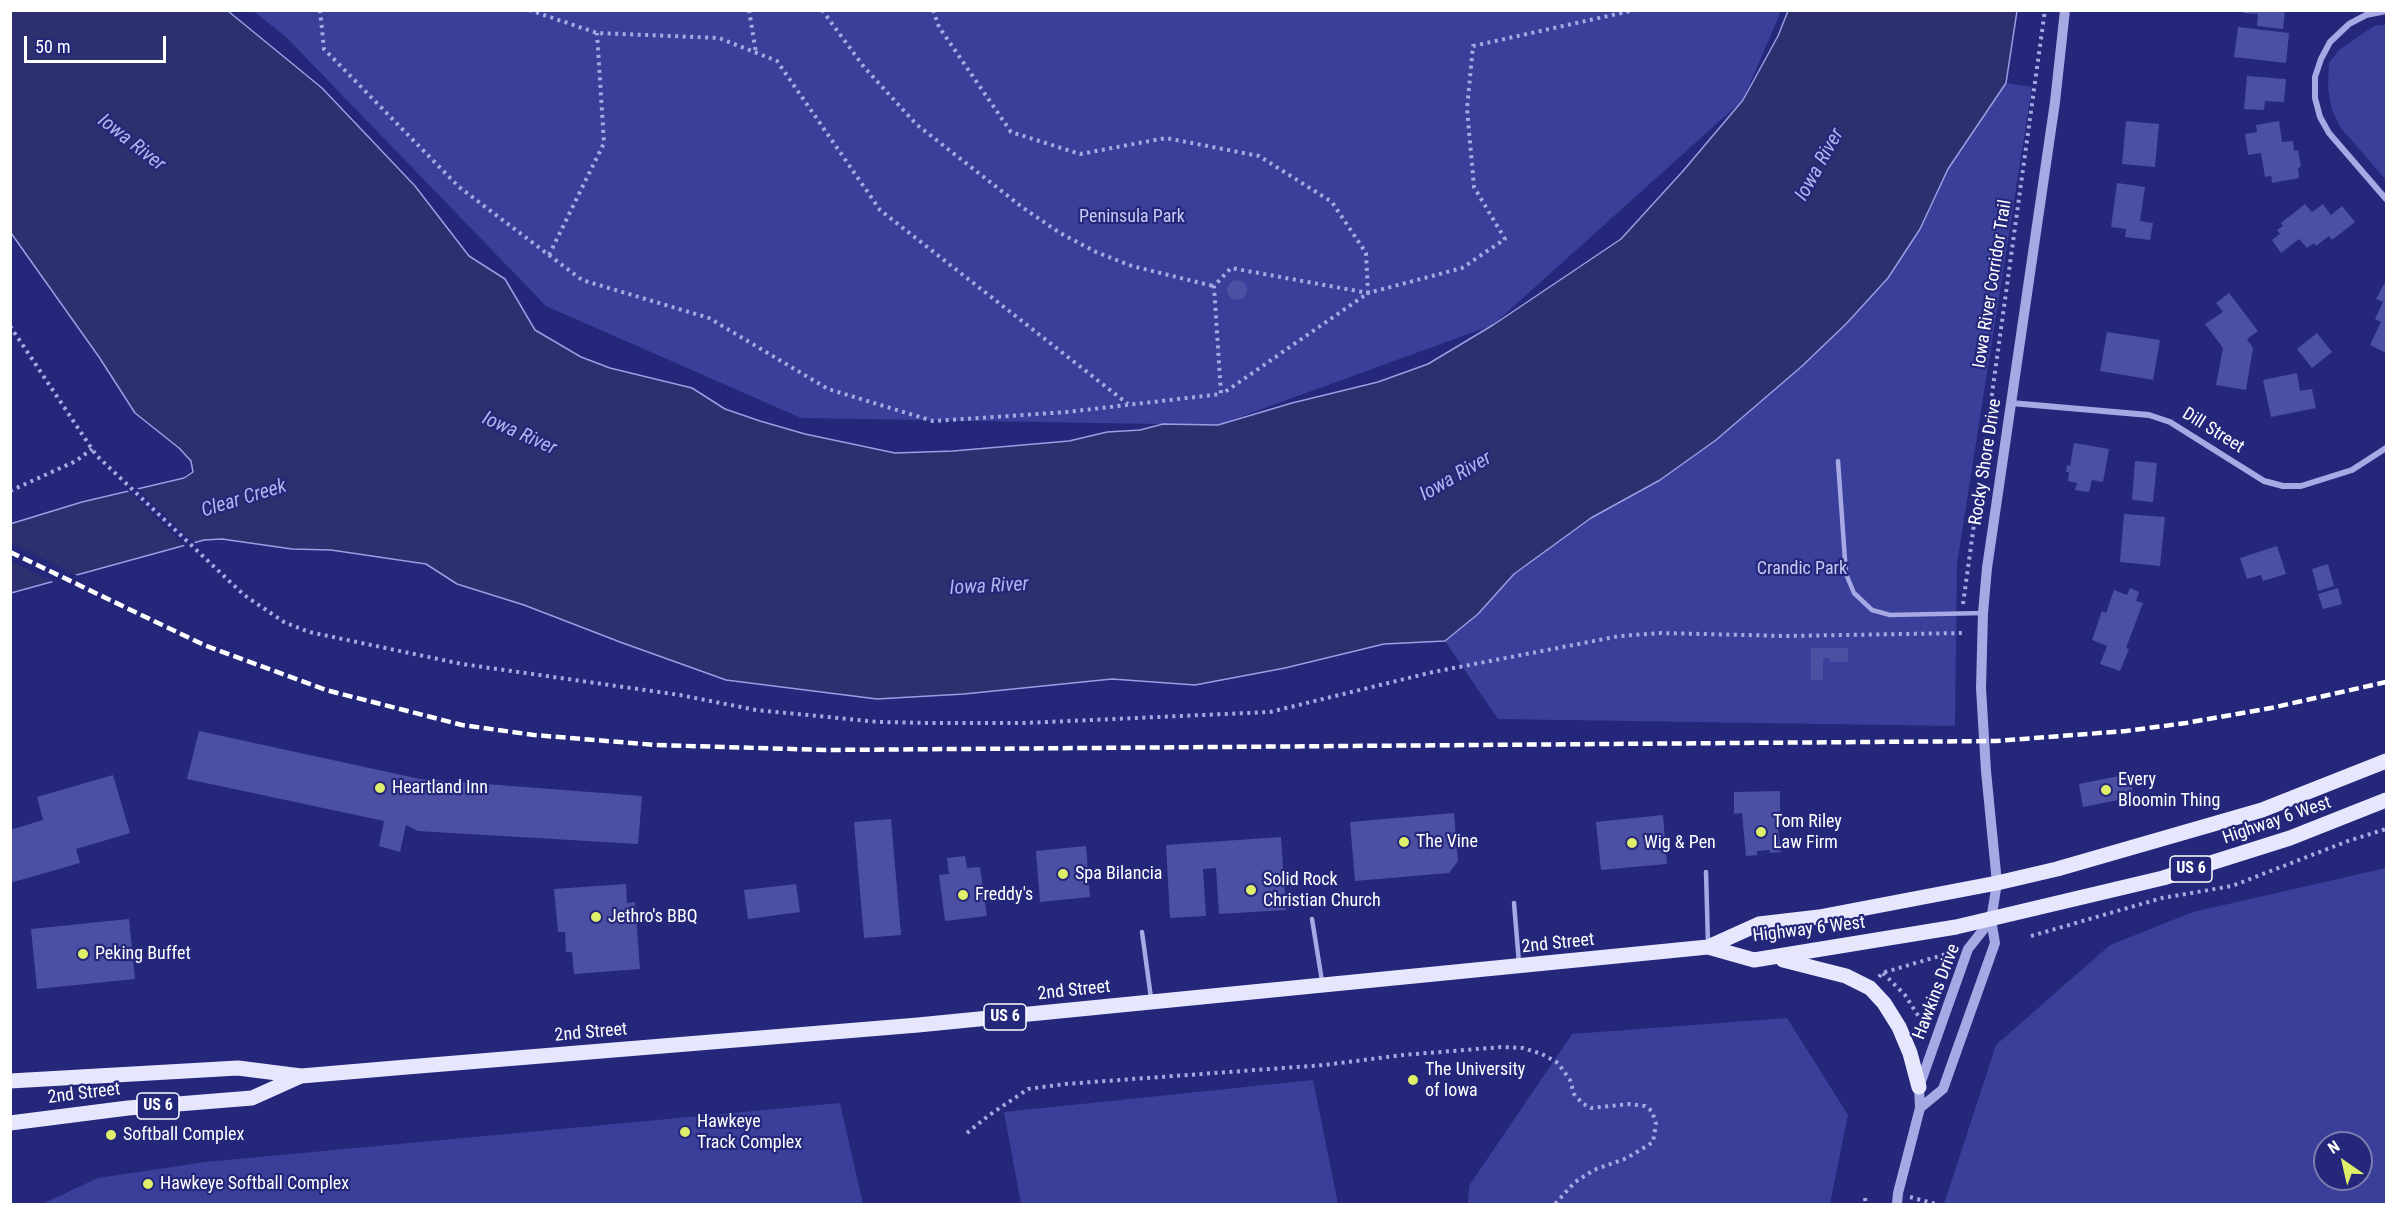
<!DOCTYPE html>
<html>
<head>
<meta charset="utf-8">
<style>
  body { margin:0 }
  #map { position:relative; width:2397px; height:1215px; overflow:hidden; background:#24277a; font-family:"Roboto Condensed",sans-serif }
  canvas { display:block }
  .frame { position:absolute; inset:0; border:12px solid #fff; pointer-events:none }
  .north { position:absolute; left:2313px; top:1131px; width:60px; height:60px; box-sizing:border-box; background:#24277a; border:2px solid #7c7daf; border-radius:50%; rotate:326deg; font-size:16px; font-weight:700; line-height:24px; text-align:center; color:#fff }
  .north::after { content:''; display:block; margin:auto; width:21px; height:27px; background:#e0ef69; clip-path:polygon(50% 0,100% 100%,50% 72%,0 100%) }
  .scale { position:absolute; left:24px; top:36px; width:142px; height:27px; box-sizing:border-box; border:3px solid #fff; border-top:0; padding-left:8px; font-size:18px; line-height:21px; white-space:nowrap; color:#fff; -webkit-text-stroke:4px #24277a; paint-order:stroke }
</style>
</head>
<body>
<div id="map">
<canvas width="2397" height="1215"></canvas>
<div class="frame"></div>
<div class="north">N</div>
<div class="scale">50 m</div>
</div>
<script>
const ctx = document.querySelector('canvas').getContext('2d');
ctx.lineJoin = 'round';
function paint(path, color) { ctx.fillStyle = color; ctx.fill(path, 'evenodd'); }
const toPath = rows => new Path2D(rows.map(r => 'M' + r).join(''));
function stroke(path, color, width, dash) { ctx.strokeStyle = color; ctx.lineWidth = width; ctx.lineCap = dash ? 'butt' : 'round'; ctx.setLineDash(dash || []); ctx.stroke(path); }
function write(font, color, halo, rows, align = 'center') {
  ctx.font = font + ' "Roboto Condensed",sans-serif'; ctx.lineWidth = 4.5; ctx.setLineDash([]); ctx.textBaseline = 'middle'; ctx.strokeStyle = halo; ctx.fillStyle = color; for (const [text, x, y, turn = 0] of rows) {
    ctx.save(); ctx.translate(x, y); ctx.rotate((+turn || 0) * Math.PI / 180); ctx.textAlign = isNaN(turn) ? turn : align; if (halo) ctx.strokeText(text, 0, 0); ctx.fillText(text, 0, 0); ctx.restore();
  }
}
const green = toPath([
  [253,11,1781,11,1743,100,1493,325,1218,425,801,418,546,306,285,36],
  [2386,25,2386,180,2340,127,2331,107,2328,88,2329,63,2339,50,2374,26],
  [2006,83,2032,87,1957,564,1955,726,1498,719,1445,641,1478,614,1514,574,1591,518,1660,480,1716,440,1801,367,1846,324,1888,278,1920,229,1948,169],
  [2386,868,2386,1204,1944,1204,1996,1045,2110,945,2193,912],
  [2325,1143,2361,1143,2361,1179,2325,1179],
  [1787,1018,1848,1115,1830,1204,1468,1204,1469,1186,1572,1034],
  [1313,1080,1338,1204,1021,1204,1004,1112],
  [840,1103,863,1204,42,1204,98,1178,205,1162]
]);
const water = toPath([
  [11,11,228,11,322,88,415,186,469,256,505,279,535,330,581,357,610,368,692,388,725,409,760,421,805,434,895,453,953,451,1069,441,1107,432,1140,430,1163,424,1218,425,1292,403,1378,382,1428,364,1493,325,1621,239,1683,171,1743,100,1778,36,1788,11,2017,11,2006,83,1948,169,1920,229,1888,278,1846,324,1801,367,1716,440,1660,480,1591,518,1514,574,1478,614,1445,641,1384,644,1285,668,1195,685,1112,679,964,694,877,699,726,680,620,642,524,605,457,584,426,564,331,550,292,549,222,539,204,540,11,593,10,524,82,502,184,478,193,472,191,461,179,448,135,413,99,357,11,233,11,11]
]);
const pier = toPath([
  [135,486,197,545,187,548,125,488],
  [11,543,80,577,57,584,11,561]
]);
const building = toPath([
  [2243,10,2285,10,2283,29,2257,26,2258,14,2243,13],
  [2238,27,2289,33,2286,63,2234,57],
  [2247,76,2286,79,2284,102,2265,101,2264,110,2244,109],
  [2126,121,2159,124,2155,167,2122,164],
  [2279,121,2282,142,2293,141,2294,151,2298,150,2301,167,2298,168,2299,178,2272,183,2271,176,2265,177,2261,153,2248,155,2245,134,2257,132,2256,125],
  [2117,183,2145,187,2140,221,2153,223,2150,240,2125,237,2126,229,2111,227],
  [2305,204,2312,212,2323,204,2331,215,2342,206,2355,222,2332,240,2329,236,2316,246,2314,243,2307,248,2299,239,2281,253,2272,240,2280,234,2277,230,2283,226,2281,223],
  '1227 290a10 10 0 1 1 20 0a10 10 0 1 1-20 0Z',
  [2384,284,2386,285,2386,353,2370,345,2381,322,2375,319,2383,302,2376,299],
  [2229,293,2258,331,2247,339,2253,348,2246,390,2216,385,2223,348,2205,324,2223,312,2216,303],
  [2107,332,2160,340,2153,380,2100,371],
  [2317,333,2332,352,2312,368,2297,349],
  [2297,373,2300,391,2312,389,2316,408,2271,417,2263,380],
  [2074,443,2109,449,2103,482,2092,480,2089,492,2075,490,2077,483,2068,481,2069,472,2066,472,2067,465,2070,466],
  [2135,461,2157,463,2153,502,2132,500],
  [2124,514,2165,517,2160,566,2120,562],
  [2277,546,2286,574,2263,581,2261,575,2247,579,2240,558],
  [2328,564,2334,586,2318,591,2312,569],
  [2130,588,2139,592,2136,601,2143,603,2126,648,2129,649,2120,671,2100,664,2107,646,2092,640,2102,611,2106,613,2114,590,2127,595],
  [2338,588,2342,604,2323,609,2318,594],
  [1811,648,1848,648,1848,662,1830,662,1830,658,1823,658,1823,680,1811,680],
  [199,731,420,779,642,796,638,844,418,831,406,825,400,852,379,846,384,821,187,779],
  [2129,774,2134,797,2083,807,2079,784],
  [113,775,130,833,76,849,80,863,10,883,10,830,43,820,37,797],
  [1780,791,1780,812,1776,812,1781,852,1770,853,1770,850,1757,851,1757,855,1746,856,1742,813,1734,814,1734,792],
  [1454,813,1458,861,1449,873,1355,881,1350,822],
  [1663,815,1667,864,1601,870,1596,822],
  [891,819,901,935,864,938,854,822],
  [1281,837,1286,910,1219,914,1216,868,1203,869,1206,916,1170,918,1166,845],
  [1086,846,1090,897,1040,902,1036,851],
  [965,856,967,868,980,867,987,916,945,921,939,875,949,874,947,858],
  [626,884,627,903,635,902,640,969,574,974,572,952,566,952,565,932,558,932,554,889],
  [796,884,800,912,748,919,744,890],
  [129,919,135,979,37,989,31,929]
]);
const path = toPath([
  [320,10,324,49,459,187,582,280,709,318,828,389,933,421,1067,412,1221,394,1214,286,1231,268,1368,293,1462,268,1505,239,1474,187,1467,109,1473,46,1635,10],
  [529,10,597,33,719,38,777,61,880,210,1128,404],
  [749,10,756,53],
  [822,10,864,67,916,124,1022,207,1060,233,1096,252,1132,266,1213,286],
  [933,10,939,27,1011,132,1080,154,1166,138,1259,156,1332,202,1366,253,1368,293,1222,394],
  [549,255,604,143,597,33],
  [10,326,96,455,244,595,284,622,309,632,462,664,680,695,756,710,879,722,930,723,1024,723,1270,712,1433,672,1620,636,1661,633,1786,636,1966,633],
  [10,491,76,461,92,449],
  [1963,604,2045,10],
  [2031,936,2162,898,2232,886,2348,841,2386,829],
  [1883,973,1905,995,1926,1028],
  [1879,977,1882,973,1953,952],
  [967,1133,988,1116,1028,1089,1065,1084,1324,1065,1403,1055,1502,1047,1523,1048,1542,1054,1558,1063,1570,1080,1574,1094,1582,1103,1591,1108,1629,1104,1645,1106,1652,1111,1656,1124,1653,1142,1627,1158,1594,1170,1575,1182,1555,1204],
  [1910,1197,1936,1204],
  [1865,1198,1866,1204]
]);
const service = toPath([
  [1838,461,1846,574,1854,593,1872,610,1890,615,1983,613],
  [1706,872,1708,944],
  [1514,903,1519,963],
  [1312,919,1322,981],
  [1142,932,1151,998]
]);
const minor = toPath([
  [2386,11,2366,15,2349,24,2330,42,2321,59,2315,77,2315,98,2320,117,2329,133,2386,199],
  [2011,403,2149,415,2170,422,2264,481,2283,486,2301,486,2352,470,2386,448]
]);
const tertiary = toPath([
  [1920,1108,1943,1089,1995,943,1991,920,1997,883,1986,771,1981,688,1983,613,1987,568,2055,102,2065,10],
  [1897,1204,1898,1193,1920,1108,1919,1087,1968,949,1991,920]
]);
const primary = toPath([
  [1708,947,1754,960,1956,927,2163,878,2290,838,2386,800],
  [1783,960,1846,976,1870,988,1884,1003,1899,1027,1910,1053,1919,1087],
  [10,1081,238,1068,301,1076,407,1067,918,1025,1708,947,1759,924,1819,917,1997,883,2057,869,2262,810,2386,761],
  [10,1123,128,1108,252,1098,301,1076]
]);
const rail = toPath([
  [10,552,204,645,326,690,462,725,534,735,656,745,826,750,1996,741,2126,731,2186,723,2271,708,2386,682]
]);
const markers = [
  [380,788,6,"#e0ef69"],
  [2106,790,6,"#e0ef69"],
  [1761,832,6,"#e0ef69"],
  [1404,842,6,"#e0ef69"],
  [1632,843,6,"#e0ef69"],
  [1063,874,6,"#e0ef69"],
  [1251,890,6,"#e0ef69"],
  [963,895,6,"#e0ef69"],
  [596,917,6,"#e0ef69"],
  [83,954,6,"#e0ef69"],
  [1413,1080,6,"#e0ef69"],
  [685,1132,6,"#e0ef69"],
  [111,1135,6,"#e0ef69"],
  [148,1184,6,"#e0ef69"]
];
const shields = [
  [2191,869,42],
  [1005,1017,42],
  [158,1106,42]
];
const shieldNames = [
  ["US 6",2191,869],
  ["US 6",1005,1017],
  ["US 6",158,1106]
];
const parkNames = [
  ["Peninsula Park",1132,217],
  ["Crandic Park",1802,569]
];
const streetNames = [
  ["Iowa River Corridor Trail",1993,284,-81],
  ["Dill Street",2213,431,32],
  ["Rocky Shore Drive",1986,462,-81],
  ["Highway 6 West",2277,821,-19],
  ["Highway 6 West",1809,930,-7],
  ["2nd Street",1558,944,-6],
  ["2nd Street",1074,991,-6],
  ["Hawkins Drive",1937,992,-69],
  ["2nd Street",591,1033,-5],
  ["2nd Street",84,1094,-7]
];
const poiNames = [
  ["Every",2118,780],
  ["Bloomin Thing",2118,801],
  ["Heartland Inn",392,788],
  ["Tom Riley",1773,822],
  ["Law Firm",1773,843],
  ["The Vine",1416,842],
  ["Wig & Pen",1644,843],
  ["Spa Bilancia",1075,874],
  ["Solid Rock",1263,880],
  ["Christian Church",1263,901],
  ["Freddy's",975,895],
  ["Jethro's BBQ",608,917],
  ["Peking Buffet",95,954],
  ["The University",1425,1070],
  ["of Iowa",1425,1091],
  ["Hawkeye",697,1122],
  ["Track Complex",697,1143],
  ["Softball Complex",123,1135],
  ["Hawkeye Softball Complex",160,1184]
];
const waterNames = [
  ["Iowa River",131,143,38],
  ["Iowa River",1820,165,-61],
  ["Iowa River",519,434,24],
  ["Iowa River",1456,477,-30],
  ["Clear Creek",244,499,-17],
  ["Iowa River",989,587,-3]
];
paint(green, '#3a3f99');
paint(water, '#2d306e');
stroke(water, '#9a9fe5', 1.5);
paint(pier, '#24277a');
paint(building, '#4c50a3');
stroke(path, '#a6a9e4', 4, [3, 4.5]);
stroke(service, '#a6a9e4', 4.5);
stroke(minor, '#a6a9e4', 6);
stroke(tertiary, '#a6a9e4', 10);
stroke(primary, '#e6e6fc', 15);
stroke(rail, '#fff', 4.5, [10, 4.5]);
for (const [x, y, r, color] of markers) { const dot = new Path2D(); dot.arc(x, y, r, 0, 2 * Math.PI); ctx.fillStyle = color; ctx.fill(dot); stroke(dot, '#24277a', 2); }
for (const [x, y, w] of shields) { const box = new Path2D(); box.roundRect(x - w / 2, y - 13, w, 26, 4.5); ctx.fillStyle = '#24277a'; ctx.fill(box); stroke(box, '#fff', 1.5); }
write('bold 16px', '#fff', null, shieldNames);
write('18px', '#c9cbf4', '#24277a', parkNames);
write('18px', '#fff', '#24277a', streetNames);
write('18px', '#fff', '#24277a', poiNames, 'left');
write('italic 20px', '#b1b4ec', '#24277a', waterNames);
</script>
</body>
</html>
